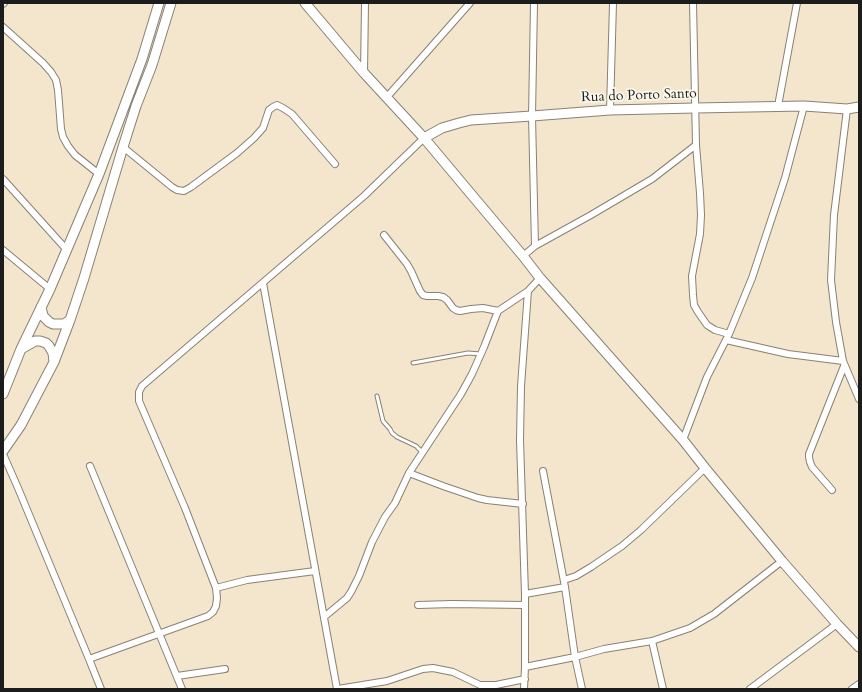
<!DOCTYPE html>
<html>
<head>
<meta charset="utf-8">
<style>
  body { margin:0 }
  #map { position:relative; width:862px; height:692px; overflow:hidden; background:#f4e6cd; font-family:Cardo,serif }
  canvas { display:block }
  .frame { position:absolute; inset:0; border:4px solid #1c1c1c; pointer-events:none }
</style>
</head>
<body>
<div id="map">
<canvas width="862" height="692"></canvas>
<div class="frame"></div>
</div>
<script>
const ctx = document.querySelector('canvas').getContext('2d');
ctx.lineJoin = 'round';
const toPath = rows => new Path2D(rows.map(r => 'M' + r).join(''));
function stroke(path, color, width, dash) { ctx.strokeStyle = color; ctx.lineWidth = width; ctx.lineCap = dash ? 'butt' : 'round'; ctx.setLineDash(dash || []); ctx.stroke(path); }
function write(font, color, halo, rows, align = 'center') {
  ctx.font = font + ' Cardo,serif'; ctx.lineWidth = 3.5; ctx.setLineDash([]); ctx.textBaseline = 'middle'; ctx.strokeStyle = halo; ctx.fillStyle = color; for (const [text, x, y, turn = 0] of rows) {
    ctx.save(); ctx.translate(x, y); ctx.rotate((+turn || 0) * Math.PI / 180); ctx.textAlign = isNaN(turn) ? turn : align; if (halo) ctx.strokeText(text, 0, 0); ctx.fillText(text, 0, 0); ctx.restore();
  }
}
const lane = toPath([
  [413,363,468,353,481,354],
  [377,396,383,421,390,429,392,433,397,437,416,446,423,453]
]);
const street = toPath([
  [693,3,696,145,700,193,701,215,700,234,692,276,693,295,694,305,698,312,707,325,715,330,729,334],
  [3,4,4,3],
  [3,27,43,63,51,72,56,80,58,90,61,129,63,137,68,146,75,155,99,174],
  [364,73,365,3],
  [387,97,470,3],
  [778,106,797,3],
  [847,109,834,215,831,280,836,322,843,361,859,399],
  [610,110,613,3],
  [123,147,172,187,177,190,184,191,191,187,237,153,254,138,263,128,269,110,273,107,277,105,283,108,292,114,335,164],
  [3,179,66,249],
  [384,235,407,264,411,271,420,291,423,295,427,296,438,296,443,297,447,300,453,308,456,310,460,311,471,309,483,308,498,311],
  [535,246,591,215,652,179,696,145],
  [3,250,50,289],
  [523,256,535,246,532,116,534,3],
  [263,283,337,689],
  [726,340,788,354,843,361],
  [683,440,707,377,729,334,752,278,785,178,804,106],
  [3,454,18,488,89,659,101,689],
  [90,466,182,689],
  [543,471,565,587,575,657,582,689],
  [409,473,443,486,478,498,487,500,523,504],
  [832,490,812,467,810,462,809,457,809,454,844,366],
  [564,580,576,576,591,567,622,546,641,530,705,468],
  [216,588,247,580,315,571],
  [525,594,565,587],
  [418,605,452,604,525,605],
  [324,617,347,598,351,592,359,576,372,542,385,517,395,503,409,473,461,394,472,374,484,347,498,311,528,291],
  [652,641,663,689],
  [89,659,208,616,213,612,216,606,217,598,216,588,185,508,139,401,139,392,142,386,364,196,424,138],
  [525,667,575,657,604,649,652,641,690,628,714,614,782,561],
  [177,676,225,669],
  [338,689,387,681,423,669,433,668,453,672,480,685,496,685,525,679],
  [524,689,525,667,525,594,520,440,521,386,528,291,540,278],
  [750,689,837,624],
  [852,689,859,684]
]);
const secondary = toPath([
  [305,3,364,73,424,138,523,256,540,278,683,440,705,468,782,561,837,624,859,647],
  [424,138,442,128,459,123,471,120,532,116,610,110,695,108,804,106,847,109,859,107],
  [41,307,43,316,49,322,53,324,64,324,70,320],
  [21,349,35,341,40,341,46,343,49,346,53,353,54,362],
  [3,394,21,349,50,289,99,174,142,59,159,3],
  [3,451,21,425,54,362,70,320,84,278,123,147,136,106,152,65,171,3]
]);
const streetNames = [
  ["Rua do Porto Santo",639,96,-2]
];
stroke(lane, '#888174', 5);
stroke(street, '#888174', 8);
stroke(secondary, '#888174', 11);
stroke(lane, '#fff', 3);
stroke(street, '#fff', 6);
stroke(secondary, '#fff', 9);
write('14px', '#1c1c1c', '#fbf7ec', streetNames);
</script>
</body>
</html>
